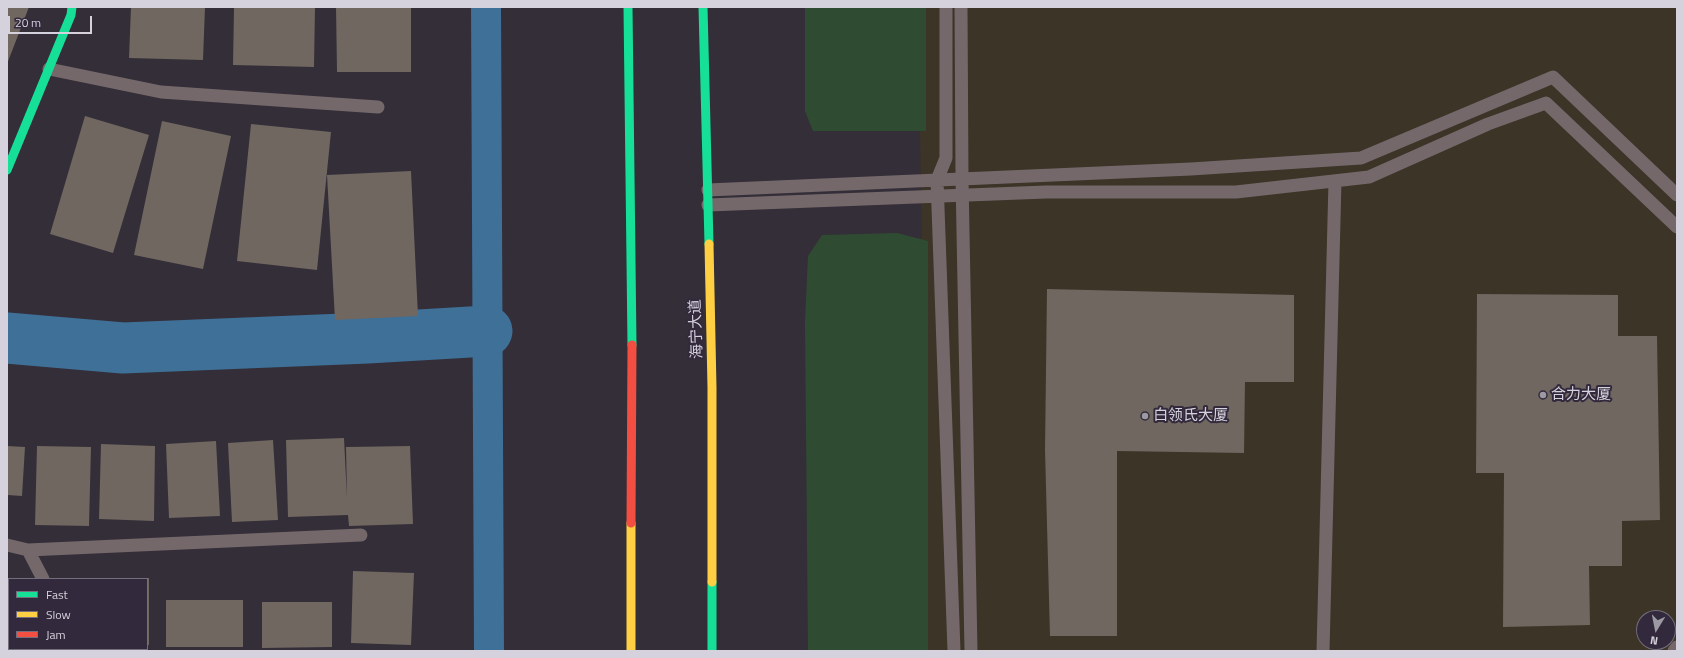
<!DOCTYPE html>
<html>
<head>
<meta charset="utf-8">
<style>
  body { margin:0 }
  #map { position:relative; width:1684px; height:658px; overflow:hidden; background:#332e38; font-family:"Titillium Web",sans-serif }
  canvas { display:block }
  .frame { position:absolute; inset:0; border:8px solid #d6d2dd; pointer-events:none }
  .legend { position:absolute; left:8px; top:578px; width:140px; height:72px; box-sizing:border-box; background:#322a3c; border:1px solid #746d7c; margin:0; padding:5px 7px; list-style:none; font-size:12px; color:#d6d2dd }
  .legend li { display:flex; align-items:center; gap:8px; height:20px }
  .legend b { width:20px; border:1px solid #746d7c }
  .north { position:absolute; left:1636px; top:610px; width:40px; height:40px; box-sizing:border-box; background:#322a3c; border:1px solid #746d7c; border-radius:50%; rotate:190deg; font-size:11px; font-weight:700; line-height:16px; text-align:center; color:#d6d2dd }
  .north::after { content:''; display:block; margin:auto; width:14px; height:18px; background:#9d99a3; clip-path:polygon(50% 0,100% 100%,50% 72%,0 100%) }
  .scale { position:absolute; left:8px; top:16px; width:84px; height:18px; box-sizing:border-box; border:2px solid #d6d2dd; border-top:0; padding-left:5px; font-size:12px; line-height:14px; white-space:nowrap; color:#d6d2dd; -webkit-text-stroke:3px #322a3c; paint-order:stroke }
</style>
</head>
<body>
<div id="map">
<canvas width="1684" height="658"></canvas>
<div class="frame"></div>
<ul class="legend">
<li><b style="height:5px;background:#16e098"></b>Fast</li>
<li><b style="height:5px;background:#ffcf43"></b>Slow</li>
<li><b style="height:5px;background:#f24e42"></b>Jam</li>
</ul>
<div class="north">N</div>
<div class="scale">20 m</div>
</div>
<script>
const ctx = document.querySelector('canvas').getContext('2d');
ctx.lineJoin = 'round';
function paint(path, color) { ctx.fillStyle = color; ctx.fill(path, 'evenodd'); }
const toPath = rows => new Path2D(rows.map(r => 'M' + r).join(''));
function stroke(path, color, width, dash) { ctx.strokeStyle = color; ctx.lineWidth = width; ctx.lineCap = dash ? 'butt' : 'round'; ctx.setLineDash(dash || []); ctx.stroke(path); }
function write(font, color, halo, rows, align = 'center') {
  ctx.font = font + ' "Titillium Web","Noto Sans SC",sans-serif'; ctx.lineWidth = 4; ctx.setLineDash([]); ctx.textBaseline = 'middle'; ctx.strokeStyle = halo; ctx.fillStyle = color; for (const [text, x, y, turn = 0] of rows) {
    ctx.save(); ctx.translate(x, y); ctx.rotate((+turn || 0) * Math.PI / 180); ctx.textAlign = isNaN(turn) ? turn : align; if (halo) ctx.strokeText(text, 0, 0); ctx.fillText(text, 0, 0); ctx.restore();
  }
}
const commercial = toPath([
  [918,7,1677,7,1677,651,928,651],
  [1644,618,1668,618,1668,642,1644,642]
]);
const green = toPath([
  [805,7,926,7,926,131,813,131,805,111],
  [897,233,928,241,928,651,808,651,805,322,808,256,822,235]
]);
const canal = toPath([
  [486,7,489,651]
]);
const river = toPath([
  [7,338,123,348,368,338,487,331]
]);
const building = toPath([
  [7,7,29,7,7,64],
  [131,7,205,7,203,60,129,58],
  [234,7,315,7,314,67,233,65],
  [336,7,411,7,411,72,337,72],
  [85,116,149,135,113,253,50,234],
  [162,121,231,136,203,269,134,255],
  [251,124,331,132,317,270,237,261],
  [411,171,418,316,335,320,327,175],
  [1047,289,1294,295,1294,382,1245,382,1244,453,1117,451,1117,636,1050,636,1045,450],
  [1477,294,1618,295,1618,336,1657,336,1660,520,1622,521,1622,566,1589,566,1590,625,1503,627,1504,473,1476,473],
  [344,438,347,498,346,447,410,446,413,524,349,526,348,515,288,517,286,440],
  [273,440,278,520,232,522,228,443],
  [216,441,220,516,169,518,166,444],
  [101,444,155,446,154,521,99,519],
  [7,446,25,447,22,496,7,495],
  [37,446,91,447,89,526,35,525],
  [353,571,414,573,411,645,351,643],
  [147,578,149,578,149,645,147,645],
  [166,600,243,600,243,647,166,647],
  [262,602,332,602,332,647,262,648]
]);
const lane = toPath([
  [946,7,946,158,937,180,954,651],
  [961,7,962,179,971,651],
  [49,69,161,92,378,107],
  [708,190,1191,169,1361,158,1553,77,1677,195],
  [708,205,1046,192,1236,192,1369,177,1488,124,1546,103,1677,227],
  [7,545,28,550,43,579],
  [28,550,361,535],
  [78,649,79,651],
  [1323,651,1335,181],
  [1674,651,1677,647]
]);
const fast = toPath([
  [628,7,632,345],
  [703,7,709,244],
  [7,170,71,15,72,7],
  [712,582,712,651]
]);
const slow = toPath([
  [709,244,712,388,712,582],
  [631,651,631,523]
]);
const jam = toPath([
  [631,523,632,345]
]);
const markers = [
  [1543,395,4,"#9d99a3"],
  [1145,416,4,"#9d99a3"]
];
const streetNames = [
  ["海宁大道",697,329,-92]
];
const poiNames = [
  ["合力大厦",1551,395],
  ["白领氏大厦",1153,416]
];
paint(commercial, '#3b3427');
paint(green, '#2f4c32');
stroke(canal, '#3f7097', 30);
stroke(river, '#3f7097', 51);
paint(building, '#706760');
stroke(lane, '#75686a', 13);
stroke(fast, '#16e098', 9);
stroke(slow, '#ffcf43', 9);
stroke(jam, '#f24e42', 9);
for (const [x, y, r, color] of markers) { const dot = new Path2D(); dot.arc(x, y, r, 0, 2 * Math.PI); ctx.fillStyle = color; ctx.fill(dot); stroke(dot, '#322a3c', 1.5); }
write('15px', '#d6d2dd', '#322a3c', streetNames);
write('15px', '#d6d2dd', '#322a3c', poiNames, 'left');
</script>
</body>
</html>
